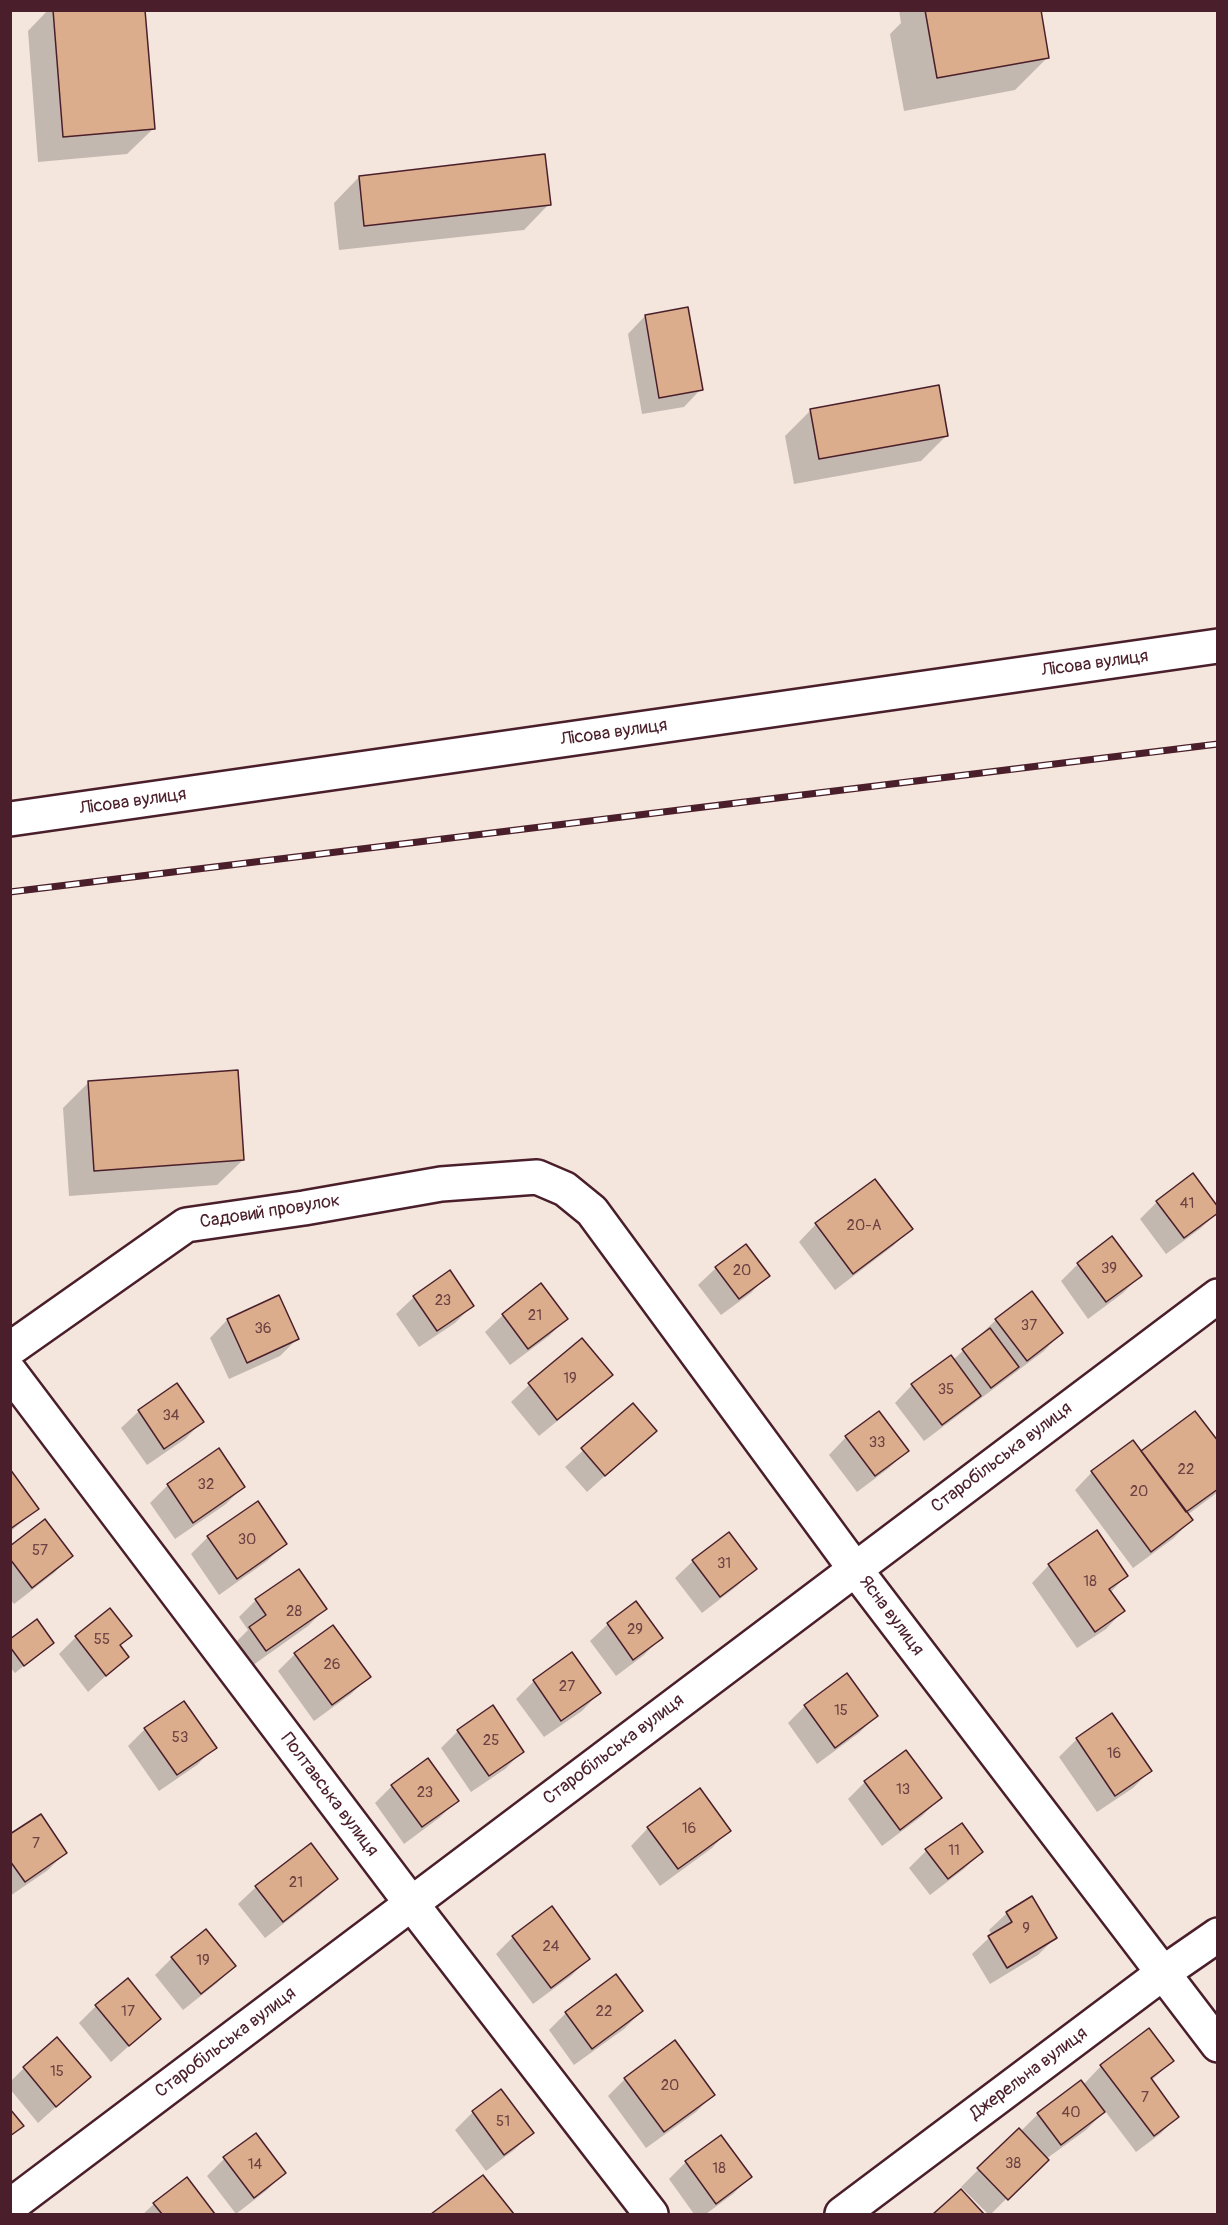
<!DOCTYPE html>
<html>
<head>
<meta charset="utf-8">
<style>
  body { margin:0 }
  #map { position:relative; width:1228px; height:2225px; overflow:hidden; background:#f4e6dc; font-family:Pangolin,sans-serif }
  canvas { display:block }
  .frame { position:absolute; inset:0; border:12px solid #4a1f2b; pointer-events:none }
</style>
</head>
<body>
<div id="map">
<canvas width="1228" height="2225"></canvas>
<div class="frame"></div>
</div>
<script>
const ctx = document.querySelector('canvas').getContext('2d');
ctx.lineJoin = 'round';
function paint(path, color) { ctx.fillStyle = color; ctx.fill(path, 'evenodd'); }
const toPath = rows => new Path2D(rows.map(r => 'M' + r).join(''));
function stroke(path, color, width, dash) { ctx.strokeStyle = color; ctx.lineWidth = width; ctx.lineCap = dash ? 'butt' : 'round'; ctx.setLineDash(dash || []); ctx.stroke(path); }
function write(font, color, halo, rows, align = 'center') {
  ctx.font = font + ' Pangolin,sans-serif'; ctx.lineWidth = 6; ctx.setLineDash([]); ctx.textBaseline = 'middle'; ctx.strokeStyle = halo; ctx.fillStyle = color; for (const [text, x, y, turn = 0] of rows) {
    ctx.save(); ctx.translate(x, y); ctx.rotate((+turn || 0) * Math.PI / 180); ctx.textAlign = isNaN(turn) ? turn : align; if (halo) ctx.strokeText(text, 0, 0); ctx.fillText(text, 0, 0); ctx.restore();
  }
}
const shadow = toPath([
  [48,10,144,10,153,129,127,154,38,162,28,31],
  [899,10,1039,10,1048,57,1015,90,904,111,890,34,901,23],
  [359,177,549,204,524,230,339,250,334,203],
  [645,316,701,389,684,407,642,414,628,334],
  [811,410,947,435,921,461,794,484,785,436],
  [89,1082,243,1160,217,1185,69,1196,63,1108],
  [1157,1202,1218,1212,1201,1228,1166,1254,1140,1219],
  [816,1224,911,1229,893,1246,835,1290,799,1242],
  [746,1246,768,1275,751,1293,721,1315,698,1285,716,1268],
  [1078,1264,1140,1276,1123,1293,1088,1319,1061,1281],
  [541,1286,566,1319,549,1336,510,1365,485,1332,503,1315],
  [278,1297,297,1339,280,1356,229,1379,210,1338,227,1320],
  [414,1297,472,1306,455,1323,419,1347,396,1314],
  [996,1320,1061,1333,1044,1351,924,1441,895,1403,912,1385,953,1360],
  [582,1340,611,1375,593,1392,539,1436,511,1402,529,1385],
  [177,1385,202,1422,185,1439,147,1465,121,1428,139,1411],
  [633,1405,655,1431,587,1492,565,1467],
  [879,1413,907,1451,889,1468,857,1492,829,1455,846,1437],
  [1218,1437,1218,1492,1187,1515,1191,1520,1174,1538,1133,1568,1075,1490,1092,1472,1133,1442,1141,1453,1215,1440],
  [218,1450,243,1487,226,1504,175,1539,150,1503,168,1485],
  [10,1472,37,1509,10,1532],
  [729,1534,755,1569,737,1586,702,1613,675,1578,693,1561],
  [208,1537,285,1544,267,1561,219,1595,191,1554],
  [10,1547,71,1556,54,1573,14,1604,10,1599],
  [1049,1565,1126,1576,1110,1593,1123,1611,1106,1629,1077,1648,1032,1583],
  [256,1600,325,1609,308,1626,249,1668,233,1645,248,1630,239,1617],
  [608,1624,661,1638,644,1655,616,1676,590,1641],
  [130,1635,119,1646,127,1657,88,1692,59,1654,76,1637],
  [10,1641,52,1643,15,1673,10,1667],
  [295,1654,369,1677,351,1694,314,1721,278,1671],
  [572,1654,599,1693,582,1711,544,1737,516,1699,534,1681],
  [805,1706,876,1716,859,1733,817,1764,788,1723],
  [1112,1715,1150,1771,1133,1788,1097,1812,1059,1757,1077,1739],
  [145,1729,215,1747,197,1765,159,1791,128,1746],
  [458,1731,522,1752,505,1769,471,1792,441,1748],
  [865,1782,940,1798,922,1816,882,1846,848,1799],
  [392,1786,457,1801,439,1818,404,1844,375,1803],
  [648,1828,729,1830,712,1848,660,1886,631,1846],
  [10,1836,65,1853,48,1870,10,1896],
  [310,1845,336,1879,319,1896,265,1938,238,1904,256,1887],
  [926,1851,981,1852,964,1869,930,1895,909,1868],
  [1007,1913,1055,1938,1038,1955,990,1984,972,1954,992,1935,989,1930],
  [513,1937,588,1959,571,1976,533,2004,496,1954],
  [172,1958,234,1966,217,1983,183,2010,155,1975],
  [96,2006,159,2019,111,2062,79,2023],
  [642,2011,624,2029,574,2065,549,2030,566,2013],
  [1172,2061,1151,2081,1177,2117,1160,2134,1136,2152,1105,2111,1086,2130,1046,2159,991,2214,988,2214,961,2187,1018,2130,1020,2132,1038,2114,1083,2085,1101,2066],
  [24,2068,89,2077,38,2123,10,2089,10,2082],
  [625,2079,713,2095,696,2112,646,2148,608,2096],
  [501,2091,532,2133,514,2150,486,2171,455,2130,473,2112],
  [256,2135,284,2173,267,2190,236,2214,207,2176,224,2159],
  [686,2162,750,2177,733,2194,706,2214,694,2214,669,2179],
  [483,2177,512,2214,433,2214],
  [186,2179,213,2214,143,2214,154,2204],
  [961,2191,982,2214,935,2214]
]);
const building = toPath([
  [53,10,145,10,155,129,63,137,53,10],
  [925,10,1041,10,1049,58,937,78,925,10],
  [545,154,551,205,364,226,359,176,545,154],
  [688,307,703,390,659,398,645,315,688,307],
  [939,385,948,436,819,459,810,409,939,385],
  [238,1070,244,1160,94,1171,88,1081,238,1070],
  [1193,1173,1218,1207,1218,1213,1184,1238,1156,1201,1193,1173],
  [875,1179,913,1229,853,1274,815,1223,875,1179],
  [1112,1236,1142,1276,1106,1302,1077,1263,1112,1236],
  [746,1244,770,1276,739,1299,715,1267,746,1244],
  [450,1270,474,1306,437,1331,413,1296,450,1270],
  [541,1283,568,1319,528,1349,502,1314,541,1283],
  [1032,1291,1063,1333,1027,1361,995,1319,1032,1291],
  [279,1295,299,1339,247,1363,227,1319,279,1295],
  [990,1328,1019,1367,991,1388,962,1349,990,1328],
  [582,1338,613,1375,557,1420,528,1383,582,1338],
  [951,1355,981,1396,942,1425,911,1384,951,1355],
  [177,1383,204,1422,164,1449,138,1410,177,1383],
  [633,1403,657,1431,605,1476,581,1448,633,1403],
  [879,1411,909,1451,875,1476,845,1436,879,1411],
  [1195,1411,1218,1441,1218,1489,1186,1512,1141,1451,1195,1411],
  [1133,1440,1193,1520,1151,1552,1091,1471,1133,1440],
  [219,1448,245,1487,193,1523,167,1484,219,1448],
  [10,1469,39,1509,10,1529,10,1469],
  [258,1501,287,1544,237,1579,207,1536,258,1501],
  [45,1519,73,1556,32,1588,10,1559,10,1546,45,1519],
  [1097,1530,1128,1576,1109,1589,1125,1611,1095,1632,1048,1564,1097,1530],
  [729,1532,757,1569,720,1597,692,1560,729,1532],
  [299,1569,327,1609,266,1651,249,1627,266,1615,255,1599,299,1569],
  [636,1601,663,1638,633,1660,607,1623,636,1601],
  [110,1608,132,1636,120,1645,129,1657,106,1676,75,1636,110,1608],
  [37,1619,54,1643,24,1666,10,1647,10,1639,37,1619],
  [333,1625,371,1677,332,1705,294,1653,333,1625],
  [572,1652,601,1693,561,1721,533,1680,572,1652],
  [847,1673,878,1716,835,1748,804,1705,847,1673],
  [184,1701,217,1748,177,1775,144,1728,184,1701],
  [493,1705,524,1752,489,1776,457,1730,493,1705],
  [1112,1713,1152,1771,1115,1796,1076,1738,1112,1713],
  [906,1750,942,1798,900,1830,864,1781,906,1750],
  [428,1758,459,1801,422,1827,391,1785,428,1758],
  [700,1788,731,1831,678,1869,647,1827,700,1788],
  [41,1814,67,1853,25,1882,10,1861,10,1834,41,1814],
  [962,1823,983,1852,948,1879,925,1849,962,1823],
  [311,1843,338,1879,283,1922,255,1886,311,1843],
  [1032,1896,1057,1938,1007,1968,988,1936,1012,1922,1006,1912,1032,1896],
  [552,1906,590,1959,551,1988,512,1936,552,1906],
  [206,1929,236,1966,201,1994,171,1957,206,1929],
  [616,1974,643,2011,592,2049,565,2012,616,1974],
  [128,1978,161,2019,129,2046,95,2005,128,1978],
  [1149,2028,1174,2061,1151,2078,1179,2117,1154,2136,1100,2065,1149,2028],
  [57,2037,91,2077,56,2107,23,2067,57,2037],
  [675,2040,715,2095,664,2132,624,2078,675,2040],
  [1081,2080,1105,2112,1061,2145,1037,2113,1081,2080],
  [501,2089,534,2133,504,2155,472,2111,501,2089],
  [10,2109,24,2126,10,2136,10,2109],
  [1019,2128,1049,2160,1008,2200,977,2168,1019,2128],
  [256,2133,286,2173,254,2198,223,2157,256,2133],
  [721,2135,752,2177,716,2204,685,2161,721,2135],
  [483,2175,514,2214,431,2214,483,2175],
  [187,2177,215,2214,162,2214,153,2203,187,2177],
  [961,2189,984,2214,933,2214,961,2189]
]);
const minor = toPath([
  [10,819,1218,646],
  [10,1349,186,1225,304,1208,441,1184,537,1177,565,1189,592,1211,855,1569,1218,2045],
  [10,1372,411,1903,651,2214],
  [10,2206,1218,1296],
  [842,2214,1163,1973,1218,1935]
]);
const rail = toPath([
  [10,892,1218,744]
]);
const numberNames = [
  ["41",1187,1204],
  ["20-А",864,1226],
  ["39",1109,1269],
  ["20",742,1271],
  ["23",443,1301],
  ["21",535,1316],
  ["37",1029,1326],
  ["36",263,1329],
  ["19",570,1379],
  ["35",946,1390],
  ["34",171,1416],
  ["33",877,1443],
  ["22",1186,1470],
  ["32",206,1485],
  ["20",1139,1492],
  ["30",247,1540],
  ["57",40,1551],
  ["31",724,1564],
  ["18",1090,1582],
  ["28",294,1612],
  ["29",635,1630],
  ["55",102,1640],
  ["26",332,1665],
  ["27",567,1687],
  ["15",841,1711],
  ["53",180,1738],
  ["25",491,1741],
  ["16",1114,1754],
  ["13",903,1790],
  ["23",425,1793],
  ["16",689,1829],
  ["7",36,1844],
  ["11",954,1851],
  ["21",296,1883],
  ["9",1026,1929],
  ["24",551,1947],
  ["19",203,1961],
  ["17",128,2012],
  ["22",604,2012],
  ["15",57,2072],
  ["20",670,2086],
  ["7",1145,2098],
  ["40",1071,2113],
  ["51",503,2122],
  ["38",1013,2164],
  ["14",255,2165],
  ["18",719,2169]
];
const streetNames = [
  ["Лісова вулиця",1095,664,-8],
  ["Лісова вулиця",614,733,-8],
  ["Лісова вулиця",133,802,-8],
  ["Садовий провулок",270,1212,-9],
  ["Старобільська вулиця",1002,1458,-37],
  ["Ясна вулиця",891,1616,53],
  ["Старобільська вулиця",614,1750,-37],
  ["Полтавська вулиця",329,1795,53],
  ["Старобільська вулиця",226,2043,-37],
  ["Джерельна вулиця",1029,2074,-37]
];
paint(shadow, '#0003');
paint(building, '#dbad8c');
stroke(building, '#4a1f2b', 1.5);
stroke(minor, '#4a1f2b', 38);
stroke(minor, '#fff', 33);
stroke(rail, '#4a1f2b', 7);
stroke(rail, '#fff', 4.5, [14]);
write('15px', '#6e4243', null, numberNames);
write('18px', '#4a1f2b', '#fff', streetNames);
</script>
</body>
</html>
